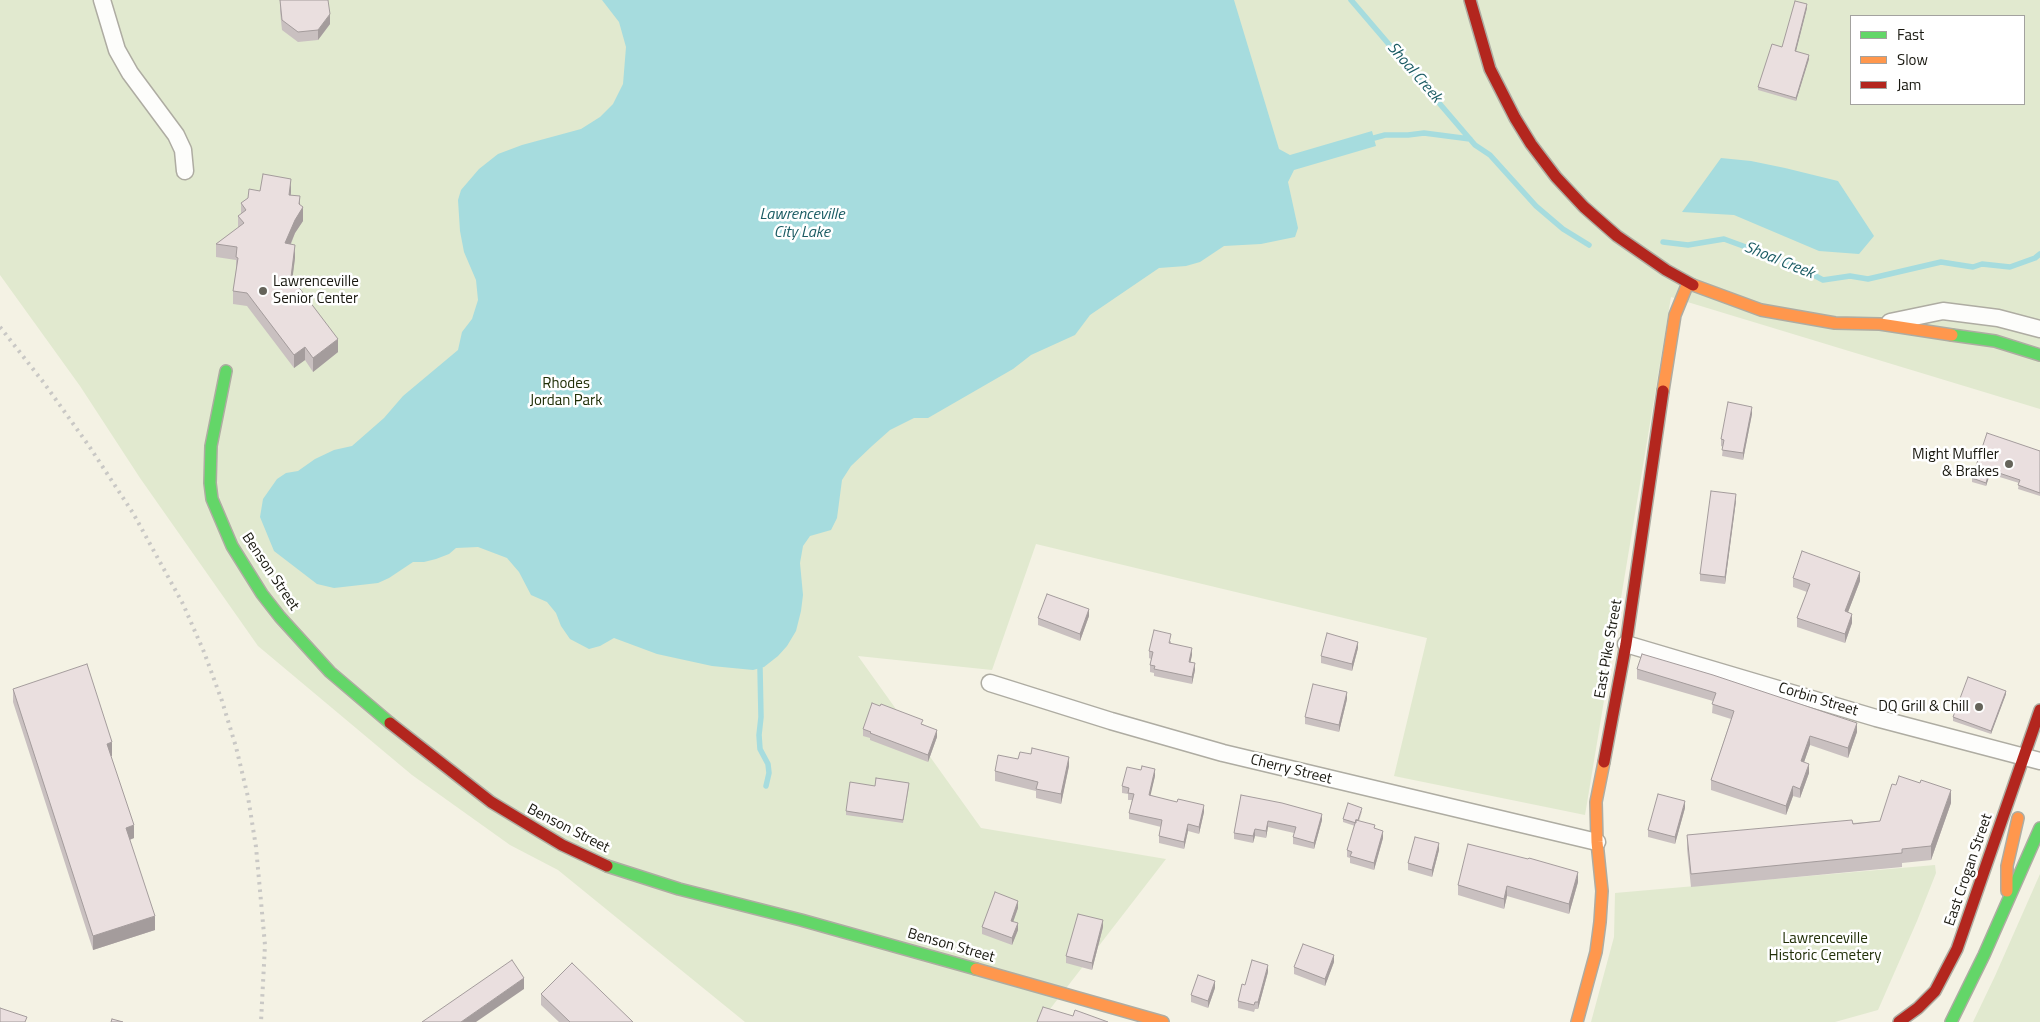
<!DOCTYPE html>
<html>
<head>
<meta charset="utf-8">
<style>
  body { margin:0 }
  #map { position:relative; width:2040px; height:1022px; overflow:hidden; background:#f4f2e4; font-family:"Titillium Web",sans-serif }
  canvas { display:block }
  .legend { position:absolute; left:1850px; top:15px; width:175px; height:90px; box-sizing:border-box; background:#fff; border:1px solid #a3a29f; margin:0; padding:6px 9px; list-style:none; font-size:15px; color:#18170f }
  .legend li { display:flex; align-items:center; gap:10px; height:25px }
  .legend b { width:25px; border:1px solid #a3a29f }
</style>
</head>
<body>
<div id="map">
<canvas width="2040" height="1022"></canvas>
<ul class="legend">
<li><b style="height:6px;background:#63d668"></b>Fast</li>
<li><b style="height:6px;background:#ff974d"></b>Slow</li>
<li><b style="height:6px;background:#b3261e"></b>Jam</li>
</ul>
</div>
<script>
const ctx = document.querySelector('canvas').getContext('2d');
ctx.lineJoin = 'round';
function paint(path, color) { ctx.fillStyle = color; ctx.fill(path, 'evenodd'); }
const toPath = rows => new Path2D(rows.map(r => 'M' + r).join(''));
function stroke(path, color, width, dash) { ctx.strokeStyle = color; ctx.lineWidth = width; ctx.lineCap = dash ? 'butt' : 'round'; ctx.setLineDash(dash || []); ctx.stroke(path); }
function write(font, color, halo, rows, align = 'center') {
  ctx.font = font + ' "Titillium Web",sans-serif'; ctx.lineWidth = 5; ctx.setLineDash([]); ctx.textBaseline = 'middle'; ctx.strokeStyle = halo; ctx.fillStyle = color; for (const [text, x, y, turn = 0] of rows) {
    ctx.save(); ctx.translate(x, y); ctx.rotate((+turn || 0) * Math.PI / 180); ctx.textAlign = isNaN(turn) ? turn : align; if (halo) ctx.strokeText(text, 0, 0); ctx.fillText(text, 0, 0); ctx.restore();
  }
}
const green = toPath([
  [0,0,2040,0,2040,409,1671,297,1585,815,1394,776,1427,638,1036,544,992,670,858,656,981,828,1166,859,1040,1022,745,1022,558,870,510,845,412,775,258,646,140,478,80,386,0,275],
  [1851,16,2024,16,2024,104,1851,104],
  [1935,865,1936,873,1917,921,1878,1010,1835,1022,1591,1022,1614,937,1615,893],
  [2040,874,2040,1022,1973,1022,1995,976]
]);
const water = toPath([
  [602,0,1234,0,1279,149,1290,155,1372,131,1376,146,1294,170,1288,182,1298,228,1295,237,1261,244,1224,246,1200,262,1186,266,1159,268,1090,315,1075,335,1031,355,1013,369,928,418,914,418,890,430,872,446,851,466,842,480,837,518,831,530,810,536,803,546,800,563,803,595,801,611,796,631,787,646,778,656,764,667,753,670,712,666,657,654,614,638,600,646,589,649,570,639,561,626,556,613,547,602,531,595,519,572,507,558,478,547,456,548,449,554,436,559,424,562,413,562,389,578,378,583,334,588,317,584,274,551,260,517,263,499,277,479,286,473,298,471,315,459,334,450,352,446,384,418,403,396,458,350,462,332,472,319,478,300,476,280,464,252,460,231,458,200,461,190,479,169,498,154,522,145,581,129,600,117,613,104,623,84,626,47,619,22],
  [1721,158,1751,161,1785,168,1838,181,1874,236,1859,254,1819,251,1734,215,1682,212]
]);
const stream = toPath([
  [1351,0,1475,145,1490,155,1536,206,1563,229,1589,245],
  [1374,138,1385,135,1408,135,1424,133,1470,139],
  [1663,242,1688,245,1724,239,1795,265,1823,280,1850,276,1868,279,1941,262,1973,267,1982,264,2010,267,2035,258,2040,254],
  [760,668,761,717,759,735,760,749,768,764,769,773,766,786]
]);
const street = toPath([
  [102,0,117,50,130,73,176,135,183,150,185,171],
  [1890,322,1943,311,1998,318,2040,329],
  [1626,644,1876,718,2040,761],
  [990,683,1111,721,1223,753,1597,842]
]);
const fast = toPath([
  [1952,335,1995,341,2040,355],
  [226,371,211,446,210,483,212,499,232,546,262,594,280,617,330,672,390,723],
  [607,866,679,889,801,920,976,969],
  [1951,1022,1984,955,2040,828]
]);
const slow = toPath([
  [1693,285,1761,310,1835,323,1880,324,1952,335],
  [1663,391,1675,315,1688,283],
  [2007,891,2007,866,2018,818],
  [976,969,1163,1022],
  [1577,1022,1596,952,1600,922,1602,891,1597,842,1596,802,1604,762]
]);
const jam = toPath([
  [1470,0,1490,69,1515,118,1531,144,1556,177,1584,207,1617,236,1666,270,1693,285],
  [390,723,491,802,562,845,607,866],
  [1604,762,1626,644,1663,391],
  [1899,1022,1918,1008,1935,991,1957,949,2040,710]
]);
const rail = toPath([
  [0,327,44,383,89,446,133,513,183,604,204,652,222,701,236,747,248,797,256,847,265,945,261,1022]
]);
const wall = toPath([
  [280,0,330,24,318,40,298,42,282,30,280,11],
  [1807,8,1796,51,1809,59,1796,101,1758,90,1758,87,1782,47],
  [260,191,291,192,291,195,300,205,303,221,295,233,291,244,295,258,292,279,338,352,313,372,305,360,294,368,247,306,233,304,233,291,236,270,236,260,216,257,216,244,238,228,238,216,241,214,241,203,248,198],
  [1752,414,1743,460,1722,456,1723,447,1721,446,1721,439],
  [2040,451,2040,496,2018,489,2019,483,1990,474,1986,486,1972,482,1972,478],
  [1736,501,1725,584,1700,581,1700,574],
  [1793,578,1860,581,1848,612,1852,623,1845,643,1797,627,1797,618,1807,592,1793,587],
  [1089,616,1080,641,1038,625,1038,618],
  [1171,641,1171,644,1192,655,1190,662,1195,670,1192,684,1154,676,1154,673,1150,672,1150,665,1151,659,1149,658,1149,651],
  [1358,648,1352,671,1321,663,1321,656],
  [1637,669,1857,732,1848,758,1810,745,1804,762,1809,773,1800,798,1793,796,1786,815,1711,790,1711,780,1731,719,1712,713,1713,701,1637,679],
  [13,689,112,756,111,756,134,838,130,840,155,930,93,950,13,702],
  [2006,694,1991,734,1953,721,1953,717],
  [1347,699,1339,732,1305,724,1305,717],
  [923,724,937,737,928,762,870,740,870,738,863,736,863,729],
  [1018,759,1069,766,1061,804,1036,798,1036,791,995,781,995,771],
  [1155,776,1150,795,1204,812,1199,834,1188,831,1184,849,1159,843,1159,836,1161,827,1129,819,1129,813,1132,800,1128,800,1128,794,1122,793,1122,786],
  [875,786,909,786,903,823,846,815,846,811],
  [1241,795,1322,820,1314,849,1293,844,1293,837,1294,833,1268,827,1266,838,1255,836,1253,843,1234,839,1234,833],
  [1951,803,1931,860,1902,863,1902,867,1691,887,1687,849,1687,835,1880,821],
  [1685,808,1675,844,1648,837,1648,830],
  [1362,811,1359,821,1375,828,1383,838,1374,870,1350,863,1350,858,1347,857,1347,850,1355,826,1343,822,1343,819],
  [1439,850,1432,877,1408,870,1408,863],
  [1528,859,1578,882,1569,914,1507,896,1504,909,1458,895,1458,885],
  [1018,908,1013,922,1018,930,1012,945,982,934,982,927],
  [1103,927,1092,970,1066,963,1066,956],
  [1334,962,1325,986,1294,974,1294,967],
  [1268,972,1258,1009,1255,1009,1254,1012,1238,1008,1238,1001,1245,985],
  [1215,988,1208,1008,1191,1002,1191,995],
  [541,994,633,1022,559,1022,541,1005]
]);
const shadedWall = toPath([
  [1807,4,1807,8,1795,55,1795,51],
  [330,14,330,24,318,40,318,30],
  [1809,55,1809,59,1796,101,1796,98],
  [291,179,291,192,289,208,289,195],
  [300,196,300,210,303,207,303,221,295,233,285,257,285,243,299,204],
  [295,245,295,258,291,290,291,277],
  [338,339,338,352,313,372,313,358],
  [305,347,305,360,294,368,294,355],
  [1752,407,1752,414,1743,460,1743,453],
  [1990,470,1990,474,1986,486,1986,483],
  [1736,494,1736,501,1725,584,1725,577],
  [1860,572,1860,581,1845,620,1845,611],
  [1089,609,1089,616,1080,641,1080,634],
  [1852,614,1852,623,1845,643,1845,634],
  [1358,642,1358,648,1352,671,1352,664],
  [1192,648,1192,655,1189,669,1189,662],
  [1195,663,1195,670,1192,684,1192,677],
  [2006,691,2006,694,1991,734,1991,731],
  [1347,692,1347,699,1339,732,1339,725],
  [1857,723,1857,732,1848,758,1848,748],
  [937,730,937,737,928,762,928,755],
  [1810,736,1810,745,1801,771,1801,761],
  [112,742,112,756,107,757,107,744],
  [1069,757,1069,766,1061,804,1061,794],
  [1809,764,1809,773,1800,798,1800,789],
  [1155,769,1155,776,1149,802,1149,795],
  [1793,786,1793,796,1786,815,1786,806],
  [1951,790,1951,803,1931,860,1931,846],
  [1685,801,1685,808,1675,844,1675,837],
  [1204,805,1204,812,1199,834,1199,827],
  [1322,814,1322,820,1314,849,1314,843],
  [1268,821,1268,827,1266,838,1266,831],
  [1188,824,1188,831,1184,849,1184,842],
  [134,825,134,838,126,841,126,828],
  [1255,829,1255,836,1253,843,1253,836],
  [1383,831,1383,838,1374,870,1374,863],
  [1439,843,1439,850,1432,877,1432,870],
  [1578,872,1578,882,1569,914,1569,904],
  [1507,886,1507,896,1504,909,1504,899],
  [1018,901,1018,908,1011,928,1011,921],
  [155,916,155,930,93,950,93,936],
  [1103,920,1103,927,1092,970,1092,963],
  [1018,923,1018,930,1012,945,1012,938],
  [1334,955,1334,962,1325,986,1325,979],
  [1268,965,1268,972,1258,1009,1258,1002],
  [524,978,524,989,476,1022,461,1022],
  [1215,981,1215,988,1208,1008,1208,1001]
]);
const building = toPath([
  [280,0,328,0,330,14,318,30,298,32,282,20,280,0],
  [1795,1,1807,4,1795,51,1809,55,1796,98,1758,87,1772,44,1782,47,1795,1],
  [263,174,291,179,289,195,300,196,299,204,303,207,295,220,285,243,295,245,291,277,338,339,313,358,305,347,294,355,247,293,233,291,238,258,236,257,237,247,216,244,244,223,238,216,246,210,241,203,248,198,249,189,260,191,263,174],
  [1728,402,1752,407,1743,453,1722,450,1724,440,1721,439,1728,402],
  [1987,433,2040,451,2040,493,2018,485,2020,480,1990,470,1986,483,1972,478,1987,433],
  [1711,491,1736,494,1725,577,1700,574,1711,491],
  [1802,551,1860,572,1845,611,1852,614,1845,634,1797,618,1810,584,1793,578,1802,551],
  [1047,594,1089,609,1080,634,1038,618,1047,594],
  [1154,630,1171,634,1169,643,1192,648,1189,662,1195,663,1192,677,1154,669,1155,666,1150,665,1153,652,1149,651,1154,630],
  [1327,633,1358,642,1352,664,1321,656,1327,633],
  [1642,654,1713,675,1857,723,1848,748,1810,736,1801,761,1809,764,1800,789,1793,786,1786,806,1711,780,1734,711,1712,704,1716,693,1637,669,1642,654],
  [87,664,112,742,107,744,134,825,126,828,155,916,93,936,13,689,87,664],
  [1968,677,2006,691,1991,731,1953,717,1968,677],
  [1313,684,1347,692,1339,725,1305,717,1313,684],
  [872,703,880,706,881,704,923,720,921,724,937,730,928,755,870,733,871,732,863,729,872,703],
  [1032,748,1069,757,1061,794,1036,789,1038,782,995,771,998,755,1018,759,1020,752,1031,754,1032,748],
  [1142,766,1155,769,1149,795,1177,802,1178,799,1204,805,1199,827,1188,824,1184,842,1159,836,1162,820,1129,813,1134,794,1128,793,1129,788,1122,786,1127,767,1141,770,1142,766],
  [1899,776,1920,783,1921,780,1951,790,1931,846,1902,849,1902,853,1691,874,1687,835,1852,820,1853,824,1880,821,1892,784,1896,785,1899,776],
  [876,778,909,783,903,820,846,811,850,782,875,786,876,778],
  [1658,794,1685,801,1675,837,1648,830,1658,794],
  [1241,795,1282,803,1322,814,1314,843,1293,837,1296,827,1268,821,1266,831,1255,829,1253,836,1234,833,1241,795],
  [1348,803,1362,808,1358,820,1356,820,1356,823,1343,819,1348,803],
  [1356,820,1375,825,1374,828,1383,831,1374,863,1350,856,1352,852,1347,850,1356,820],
  [1415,837,1439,843,1432,870,1408,863,1415,837],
  [1468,844,1528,859,1529,858,1578,872,1569,904,1507,886,1504,899,1458,885,1468,844],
  [995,892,1018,901,1011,921,1018,923,1012,938,982,927,995,892],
  [1078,914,1103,920,1092,963,1066,956,1078,914],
  [1303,944,1334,955,1325,979,1294,967,1303,944],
  [512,960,524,978,461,1022,422,1022,512,960],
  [1252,960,1268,965,1258,1002,1255,1002,1254,1005,1238,1001,1242,984,1245,985,1252,960],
  [572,963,633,1022,570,1022,541,994,572,963],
  [1198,975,1215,981,1208,1001,1191,995,1198,975],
  [1043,1007,1073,1016,1075,1010,1108,1022,1037,1022,1043,1007],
  [0,1008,27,1017,25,1022,0,1022,0,1008],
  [112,1019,123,1022,111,1022,112,1019]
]);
const markers = [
  [263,291,5,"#65645a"],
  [2009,464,5,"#65645a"],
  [1979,707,5,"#65645a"]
];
const poiNames = [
  ["Lawrenceville",273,282,"left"],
  ["Senior Center",273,299,"left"],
  ["Might Muffler",1999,455],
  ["& Brakes",1999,472],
  ["DQ Grill & Chill",1969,707]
];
const parkNames = [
  ["Rhodes",566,384],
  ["Jordan Park",566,401],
  ["Lawrenceville",1825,939],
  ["Historic Cemetery",1825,956]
];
const streetNames = [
  ["Benson Street",270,572,56],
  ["East Pike Street",1609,649,-80],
  ["Corbin Street",1818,700,17],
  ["Cherry Street",1291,770,14],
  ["Benson Street",568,829,27],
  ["East Crogan Street",1969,870,-71],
  ["Benson Street",951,946,16]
];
const waterNames = [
  ["Shoal Creek",1414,73,49],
  ["Lawrenceville",802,215],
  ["City Lake",802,233],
  ["Shoal Creek",1779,261,22]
];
paint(green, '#e1e9cf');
paint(water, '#a6dcde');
stroke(stream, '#a6dcde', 5.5);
stroke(street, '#aeaca2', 19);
stroke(fast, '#aeaca2', 14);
stroke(slow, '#aeaca2', 14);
stroke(jam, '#aeaca2', 14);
stroke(street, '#fdfdfb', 16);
stroke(fast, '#63d668', 11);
stroke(slow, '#ff974d', 11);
stroke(jam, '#b3261e', 11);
stroke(rail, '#c9c8c5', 4, [2.5, 5]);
paint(wall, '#c9c0c0');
paint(shadedWall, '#a49c9c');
paint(building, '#eadfdf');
stroke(building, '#a49c9c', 1);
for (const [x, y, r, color] of markers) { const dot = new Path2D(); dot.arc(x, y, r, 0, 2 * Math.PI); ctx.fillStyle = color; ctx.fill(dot); stroke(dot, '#fff', 2); }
write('15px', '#18170f', '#fff', poiNames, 'right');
write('15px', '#212f07', '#fff', parkNames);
write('15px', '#18170f', '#fff', streetNames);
write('italic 16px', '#1a5b63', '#fff', waterNames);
</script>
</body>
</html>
